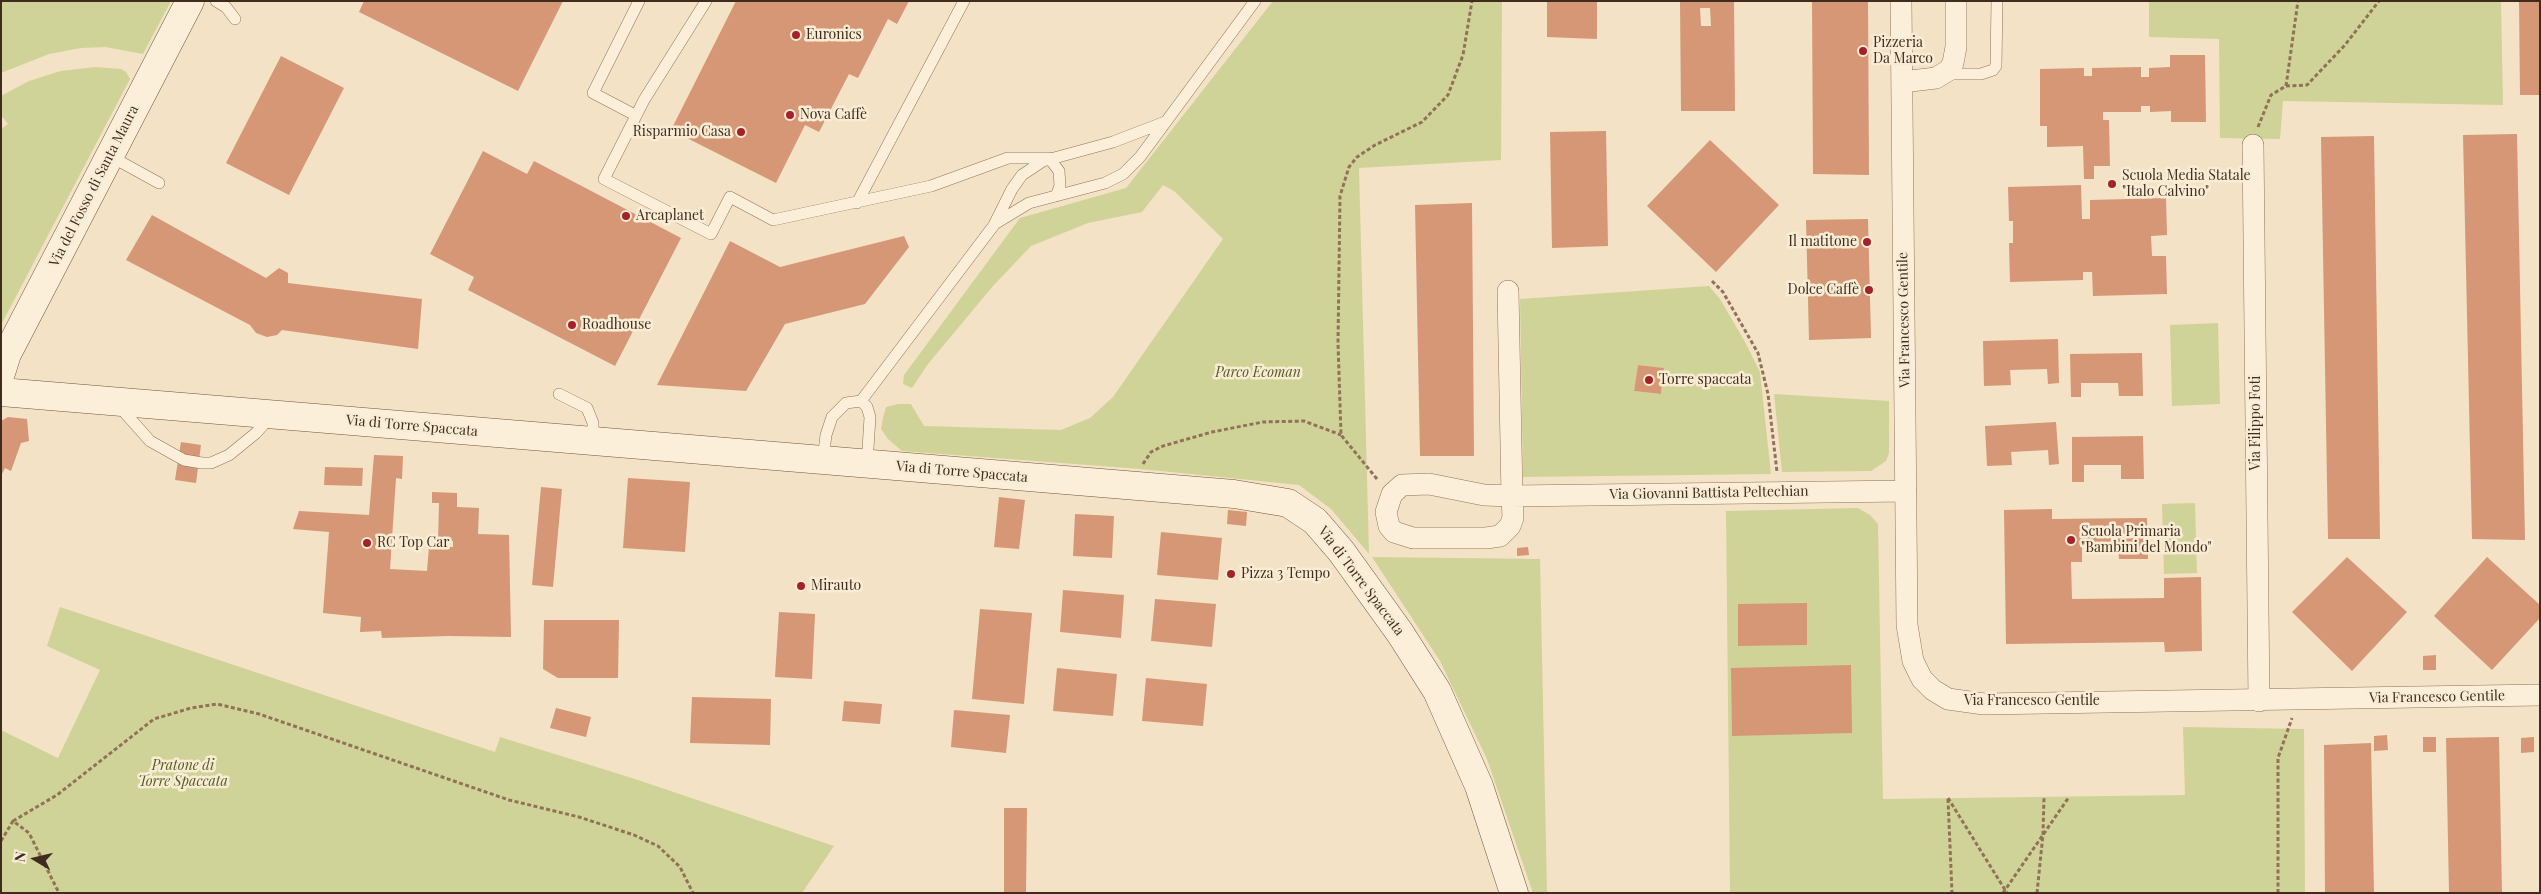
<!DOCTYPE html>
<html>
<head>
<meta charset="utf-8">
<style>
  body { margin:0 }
  #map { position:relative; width:2541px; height:894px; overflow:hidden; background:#f3e2c5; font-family:"Playfair Display",serif }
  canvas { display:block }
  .frame { position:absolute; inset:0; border:2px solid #3f2c1e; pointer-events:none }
  .north { position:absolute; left:10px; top:834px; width:50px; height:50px; -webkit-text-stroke:4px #f9ecd5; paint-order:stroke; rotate:279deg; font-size:14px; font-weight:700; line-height:20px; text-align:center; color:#3f2c1e }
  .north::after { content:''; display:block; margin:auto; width:18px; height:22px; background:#3f2c1e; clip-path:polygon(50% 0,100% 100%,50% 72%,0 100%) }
</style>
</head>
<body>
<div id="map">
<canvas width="2541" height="894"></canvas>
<div class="frame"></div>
<div class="north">N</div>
</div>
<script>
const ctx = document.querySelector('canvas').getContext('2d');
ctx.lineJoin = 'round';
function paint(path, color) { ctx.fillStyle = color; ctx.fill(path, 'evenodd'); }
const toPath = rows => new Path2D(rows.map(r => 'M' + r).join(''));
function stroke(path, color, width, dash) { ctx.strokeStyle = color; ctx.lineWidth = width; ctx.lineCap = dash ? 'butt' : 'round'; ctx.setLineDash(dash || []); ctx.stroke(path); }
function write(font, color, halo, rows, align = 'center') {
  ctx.font = font + ' "Playfair Display",serif'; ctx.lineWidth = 5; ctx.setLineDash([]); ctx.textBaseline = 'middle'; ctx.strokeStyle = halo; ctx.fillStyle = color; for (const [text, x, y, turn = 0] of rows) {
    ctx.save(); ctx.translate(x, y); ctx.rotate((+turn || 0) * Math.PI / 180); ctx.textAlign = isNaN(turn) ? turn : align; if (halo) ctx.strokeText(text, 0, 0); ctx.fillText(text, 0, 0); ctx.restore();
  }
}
const green = toPath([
  [1,1,171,1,143,54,105,47,81,48,49,54,1,73],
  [1273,1,1502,1,1501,160,1359,168,1369,554,1331,509,1299,485,1141,469,902,451,888,439,881,429,883,418,886,407,898,404,911,404,924,426,1061,430,1090,418,1113,397,1223,239,1174,191,1163,185,1142,212,1088,223,1031,246,993,286,928,364,912,388,903,384,904,375,1020,218,1126,188],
  [2149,1,2501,1,2503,105,2283,101,2280,139,2220,138,2219,39,2149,37],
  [95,67,121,69,126,72,130,79,1,325,1,129,8,124,1,115,1,96,29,81,61,71],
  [1709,286,1720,299,1744,340,1760,372,1771,474,1523,477,1520,299],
  [1638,365,1664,368,1661,394,1634,391],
  [2218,323,2220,404,2172,406,2170,325],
  [1774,394,1889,401,1889,453,1886,461,1871,471,1782,472],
  [2195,503,2197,573,2164,574,2162,504],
  [1858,508,1870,515,1878,524,1883,799,2185,795,2183,727,2304,729,2305,893,1730,893,1726,511],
  [1372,557,1540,559,1547,893,1533,893,1487,759,1440,661],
  [60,607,495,752,500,737,632,778,834,846,802,893,1,893,1,730,58,758,100,670,47,646]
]);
const building = toPath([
  [364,1,563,1,518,91,359,12],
  [736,1,909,1,897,24,888,19,858,78,849,74,819,132,805,125,776,183,671,130],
  [1547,1,1597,1,1597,39,1547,37],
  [1680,1,1734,1,1735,111,1681,111],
  [1700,8,1710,8,1711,26,1701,26],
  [1812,1,1868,1,1869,175,1813,174],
  [2519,1,2540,1,2540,95,2520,95],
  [2170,55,2205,55,2206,122,2171,122,2171,111,2150,112,2150,106,2141,106,2141,112,2103,112,2103,120,2109,120,2110,166,2094,166,2094,179,2084,179,2083,146,2047,147,2047,126,2040,126,2040,69,2084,68,2084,76,2092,76,2092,68,2141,67,2141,77,2149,77,2149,68,2170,67],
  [281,56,344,88,289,195,226,163],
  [1606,131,1608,246,1552,248,1550,132],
  [2517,134,2525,540,2472,539,2463,135],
  [2374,136,2380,539,2328,539,2321,137],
  [1710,140,1779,205,1716,272,1647,206],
  [483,151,527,174,534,161,681,238,615,366,468,290,474,277,430,254],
  [2081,185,2082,219,2090,219,2090,200,2166,198,2167,235,2151,236,2152,256,2166,256,2167,294,2093,296,2092,272,2083,272,2083,280,2010,282,2009,243,2013,243,2013,221,2009,221,2008,187],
  [1472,203,1474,456,1420,456,1415,205],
  [152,215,266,278,279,268,288,273,288,283,422,299,418,349,282,330,277,335,267,337,256,333,250,325,126,260],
  [1868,219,1871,338,1809,340,1806,220],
  [904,236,909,247,865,304,785,324,746,391,657,385,730,241,780,267],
  [2058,339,2059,383,2048,384,2047,369,2010,370,2011,385,1984,386,1983,341],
  [2142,353,2143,396,2119,396,2118,383,2081,383,2081,397,2071,397,2070,354],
  [1638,365,1664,368,1661,394,1634,391],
  [8,417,27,419,29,441,21,443,11,471,5,468,1,476,1,421],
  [2056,422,2059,464,2049,465,2048,450,2011,452,2012,465,1987,466,1985,426],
  [2143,436,2144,479,2121,479,2121,465,2084,465,2084,482,2072,482,2072,437],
  [181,442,201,445,196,483,175,480],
  [374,455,403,456,402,479,396,478,390,569,427,571,429,547,453,547,453,541,438,542,439,503,432,503,432,492,457,493,457,507,479,508,478,534,509,535,511,637,449,636,382,638,381,631,360,632,361,617,323,613,329,532,293,529,299,511,369,515],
  [325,467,363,468,362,486,324,485],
  [628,478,690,482,685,552,623,548],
  [541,487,562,489,553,587,532,585],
  [999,497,1025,500,1019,549,994,547],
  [2052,509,2052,519,2147,518,2148,559,2119,559,2118,546,2082,546,2082,562,2071,562,2072,599,2164,598,2164,578,2201,577,2202,651,2165,652,2164,642,2006,644,2004,510],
  [1228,510,1247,512,1246,526,1227,524],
  [1075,514,1114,516,1112,558,1073,556],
  [1161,532,1222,538,1218,580,1157,575],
  [1528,547,1529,555,1517,556,1517,548],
  [2347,557,2407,612,2352,671,2292,612],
  [2487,557,2540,605,2540,618,2492,670,2434,616],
  [1063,590,1124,595,1121,638,1060,632],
  [1155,599,1216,604,1212,647,1151,641],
  [1807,603,1807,645,1738,646,1738,604],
  [980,609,1032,613,1024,704,972,699],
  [779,612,815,614,812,679,775,677],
  [544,620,619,620,618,678,558,678,543,669],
  [2436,655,2436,670,2423,670,2423,656],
  [1851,665,1852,733,1732,736,1731,668],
  [1057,668,1117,674,1113,716,1053,711],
  [1146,678,1207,684,1203,726,1142,721],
  [692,697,771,699,770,745,690,743],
  [844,701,882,704,880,724,842,721],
  [556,708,591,717,586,737,550,728],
  [954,710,1010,715,1006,753,951,747],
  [2387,735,2388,750,2374,751,2374,736],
  [2423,737,2436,737,2436,752,2423,752],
  [2499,737,2502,893,2449,893,2446,738],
  [2534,737,2534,752,2521,753,2521,738],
  [2371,743,2374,893,2325,893,2324,745],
  [1004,808,1027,808,1026,893,1004,893]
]);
const path = toPath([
  [2286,86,2298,1],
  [2258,127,2271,95,2286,86,2307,85,2345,45,2379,1],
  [1712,281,1723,292,1758,353,1768,394,1777,472],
  [1143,464,1151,452,1163,446,1212,432,1263,422,1304,421,1341,435],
  [1377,479,1341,435,1338,343,1340,196,1349,167,1357,157,1375,145,1422,122,1448,95,1463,55,1472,1],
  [1948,798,2007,893],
  [1948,799,1952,893],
  [13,821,57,795,154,719,191,708,217,704,259,714,509,800,579,817,634,835,658,846,680,867,693,893],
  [1,841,13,821,29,833,59,893],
  [2003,893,2069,797],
  [2037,893,2043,834,2044,797],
  [2278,893,2278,758,2292,718]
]);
const lane = toPath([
  [216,1,226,7,235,19],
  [706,1,644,100,604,179,711,234,730,197,773,220,931,186,1008,158,1049,158],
  [1944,74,1981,74,1993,70,1996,66,1997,1],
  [635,115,593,93,639,1],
  [110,156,159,183],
  [1049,158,1059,171,1060,186,1056,196],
  [857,203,964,1],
  [996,223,1029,203,1105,183,1123,174,1140,157,1255,1],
  [559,394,587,408,593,423,593,441],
  [861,401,994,225,1012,189,1022,175,1043,161,1113,142,1165,122],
  [118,405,150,441,184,460,202,463,211,463,229,455,256,433,271,416],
  [823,460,826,435,832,417,846,403,861,401,867,407,870,417,867,464]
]);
const street = toPath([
  [1901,1,1907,625,1913,661,1922,679,1933,690,1948,699,1984,704,2540,695],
  [1902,82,1936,78,1949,70,1953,63,1956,47,1956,1],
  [2253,145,2259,701],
  [1508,291,1512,496,1906,491],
  [1429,484,1484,495,1512,496,1513,518,1510,526,1500,536,1486,538,1413,538,1394,532,1389,526,1386,512,1392,494,1402,485,1429,484]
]);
const secondary = toPath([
  [1,373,7,354,190,1],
  [1,392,1234,494,1288,503,1315,521,1341,551,1400,633,1437,691,1479,786,1514,893]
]);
const markers = [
  [796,35,5,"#a7212b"],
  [1863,51,5,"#a7212b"],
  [790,115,5,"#a7212b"],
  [741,132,5,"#a7212b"],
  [2112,184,5,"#a7212b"],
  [626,216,5,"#a7212b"],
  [1867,242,5,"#a7212b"],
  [1869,290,5,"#a7212b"],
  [572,325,5,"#a7212b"],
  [1649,380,5,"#a7212b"],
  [2071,540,5,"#a7212b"],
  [367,543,5,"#a7212b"],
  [1231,574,5,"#a7212b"],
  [801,586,5,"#a7212b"]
];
const poiNames = [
  ["Euronics",806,35],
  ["Pizzeria",1873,43],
  ["Da Marco",1873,59],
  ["Nova Caffè",800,115],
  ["Risparmio Casa",731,132,"right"],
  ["Scuola Media Statale",2122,176],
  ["\"Italo Calvino\"",2122,192],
  ["Arcaplanet",636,216],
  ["Il matitone",1857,242,"right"],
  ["Dolce Caffè",1859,290,"right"],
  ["Roadhouse",582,325],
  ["Torre spaccata",1659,380],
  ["Scuola Primaria",2081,532],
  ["\"Bambini del Mondo\"",2081,548],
  ["RC Top Car",377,543],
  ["Pizza 3 Tempo",1241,574],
  ["Mirauto",811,586]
];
const streetNames = [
  ["Via del Fosso di Santa Maura",94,186,-63],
  ["Via Francesco Gentile",1904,320,-91],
  ["Via Filippo Foti",2256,423,-90],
  ["Via di Torre Spaccata",412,426,5],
  ["Via di Torre Spaccata",962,472,5],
  ["Via Giovanni Battista Peltechian",1709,493,-1],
  ["Via di Torre Spaccata",1361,581,53],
  ["Via Francesco Gentile",2437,697,-1],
  ["Via Francesco Gentile",2032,701]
];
const parkNames = [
  ["Parco Ecoman",1258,373],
  ["Pratone di",183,766],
  ["Torre Spaccata",183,782]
];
paint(green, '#d0d397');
paint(building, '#d59776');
stroke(lane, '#917258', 12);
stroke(street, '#917258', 22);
stroke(secondary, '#73533b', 29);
stroke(path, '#917258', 3, [4, 2.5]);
stroke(lane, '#fcefd9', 11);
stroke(street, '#fcefd9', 21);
stroke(secondary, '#fcefd9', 28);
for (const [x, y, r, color] of markers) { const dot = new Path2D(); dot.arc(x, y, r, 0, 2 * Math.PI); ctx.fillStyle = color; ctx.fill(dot); stroke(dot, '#f9ecd5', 2); }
write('14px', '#3f2c1e', '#f9ecd5', poiNames, 'left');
write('14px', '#3f2c1e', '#f9ecd5', streetNames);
write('italic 14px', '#535e22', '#f9ecd5', parkNames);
</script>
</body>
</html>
